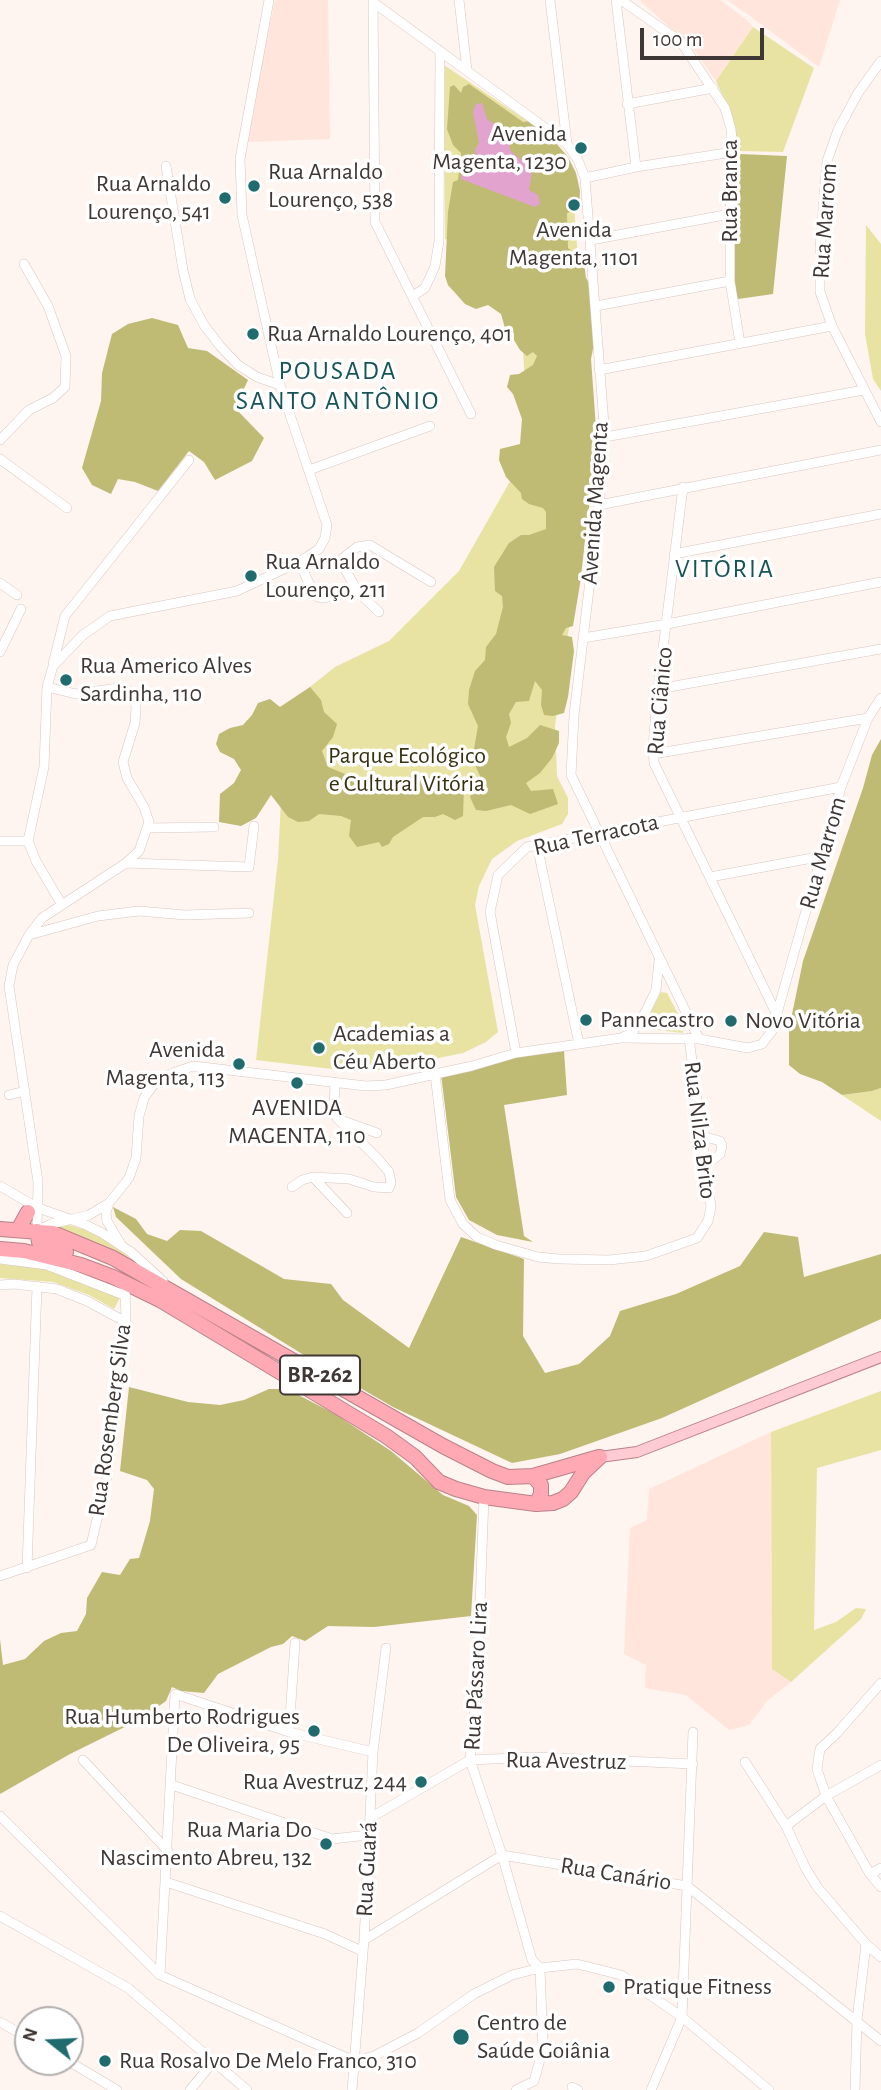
<!DOCTYPE html>
<html>
<head>
<meta charset="utf-8">
<style>
  body { margin:0 }
  #map { position:relative; width:881px; height:2090px; overflow:hidden; background:#fef4f0; font-family:"Alegreya Sans",sans-serif }
  canvas { display:block }
  .north { position:absolute; left:14px; top:2006px; width:70px; height:70px; box-sizing:border-box; background:#fff; border:2px solid #b2afae; border-radius:50%; rotate:288deg; font-size:19px; font-weight:700; line-height:28px; text-align:center; color:#3e3735 }
  .north::after { content:''; display:block; margin:auto; width:24px; height:32px; background:#1f6b6e; clip-path:polygon(50% 0,100% 100%,50% 72%,0 100%) }
  .scale { position:absolute; left:640px; top:28px; width:124px; height:32px; box-sizing:border-box; border:4px solid #3e3735; border-top:0; padding-left:9px; font-size:21px; line-height:24px; white-space:nowrap; color:#3e3735; -webkit-text-stroke:5px #fff; paint-order:stroke }
</style>
</head>
<body>
<div id="map">
<canvas width="881" height="2090"></canvas>
<div class="north">N</div>
<div class="scale">100 m</div>
</div>
<script>
const ctx = document.querySelector('canvas').getContext('2d');
ctx.lineJoin = 'round';
function paint(path, color) { ctx.fillStyle = color; ctx.fill(path, 'evenodd'); }
const toPath = rows => new Path2D(rows.map(r => 'M' + r).join(''));
function stroke(path, color, width, dash) { ctx.strokeStyle = color; ctx.lineWidth = width; ctx.lineCap = dash ? 'butt' : 'round'; ctx.setLineDash(dash || []); ctx.stroke(path); }
function write(font, color, halo, rows, align = 'center') {
  ctx.font = font + ' "Alegreya Sans",sans-serif'; ctx.lineWidth = 7; ctx.setLineDash([]); ctx.textBaseline = 'middle'; ctx.strokeStyle = halo; ctx.fillStyle = color; for (const [text, x, y, turn = 0] of rows) {
    ctx.save(); ctx.translate(x, y); ctx.rotate((+turn || 0) * Math.PI / 180); ctx.textAlign = isNaN(turn) ? turn : align; if (halo) ctx.strokeText(text, 0, 0); ctx.fillText(text, 0, 0); ctx.restore();
  }
}
const built = toPath([
  [275,0,328,0,330,139,245,142],
  [639,0,720,0,747,20,753,27,716,81,692,47],
  [727,0,840,0,819,67,754,19],
  [771,1432,772,1669,791,1682,767,1701,749,1725,729,1730,686,1695,645,1688,646,1665,624,1654,630,1528,647,1520,649,1489]
]);
const green = toPath([
  [753,27,814,68,783,152,739,151,732,118,716,81],
  [444,65,523,118,556,145,574,205,585,356,574,592,555,726,557,776,568,798,568,814,562,824,517,841,492,859,479,886,475,905,498,1032,486,1042,463,1053,375,1071,340,1070,256,1060,278,859,286,706,335,667,389,641,459,571,529,448,517,253,445,239],
  [866,225,881,244,881,391,873,379,865,334],
  [661,992,667,993,684,1025,683,1033,642,1028],
  [881,1088,881,1121,842,1095,872,1091],
  [69,1225,90,1231,118,1248,149,1275,51,1226],
  [0,1264,47,1269,120,1298,114,1309,89,1295,53,1282,0,1278],
  [881,1391,881,1450,817,1468,814,1630,836,1622,856,1608,866,1609,861,1619,791,1682,772,1669,771,1432]
]);
const forest = toPath([
  [469,84,523,122,530,121,549,135,568,157,576,173,580,191,579,209,567,213,568,248,584,263,586,278,597,296,597,328,591,359,596,428,592,482,580,584,573,626,566,628,562,635,572,637,574,651,568,697,564,713,553,716,544,715,541,705,542,690,535,681,529,701,516,702,509,714,511,723,506,737,509,747,527,738,540,725,559,731,559,743,552,758,540,773,526,783,531,791,553,789,558,804,530,814,511,805,486,811,476,810,470,797,480,776,476,767,474,749,478,726,468,704,469,690,475,671,485,660,486,647,496,634,503,607,502,596,495,591,494,567,509,543,521,535,529,535,546,529,546,512,543,508,529,504,522,499,521,493,506,477,499,460,500,449,520,444,522,419,513,394,507,387,510,375,519,374,533,365,537,356,533,352,527,356,520,350,514,340,514,333,505,328,501,314,488,305,476,309,465,304,448,285,445,276,448,212,453,182,458,180,461,153,453,145,447,129,450,87,454,85,461,93,463,87],
  [740,154,787,156,773,294,738,299,734,288,735,197],
  [152,318,178,325,188,348,207,351,248,380,235,408,264,438,252,461,215,480,204,462,189,451,158,491,135,482,118,479,111,494,92,485,82,468,101,401,102,373,112,334,128,324],
  [310,687,321,700,324,712,337,724,333,737,322,751,328,767,360,780,445,776,464,788,463,816,455,820,443,814,435,817,423,817,393,837,389,844,382,847,379,842,357,847,349,836,351,820,341,816,319,814,309,821,298,822,288,817,271,795,256,818,241,826,219,822,220,794,234,783,241,770,234,759,220,752,216,744,219,734,230,728,243,725,252,715,258,703,270,699,280,707],
  [881,739,881,1088,872,1091,842,1095,822,1082,800,1074,789,1065,789,1029,803,961,863,788,872,755],
  [564,1051,567,1095,504,1105,524,1236,533,1242,497,1235,469,1220,456,1197,441,1074,516,1057],
  [113,1207,136,1219,147,1234,167,1241,180,1230,201,1231,284,1279,331,1284,343,1300,409,1348,461,1237,524,1259,523,1336,545,1373,579,1364,610,1336,620,1311,676,1294,740,1266,764,1232,798,1237,804,1277,881,1254,881,1319,662,1418,560,1454,512,1463,393,1407,307,1357,181,1279,116,1217],
  [129,1387,188,1402,220,1405,244,1400,269,1389,287,1389,335,1414,391,1451,443,1495,469,1506,477,1515,471,1616,374,1627,328,1626,305,1641,292,1636,283,1644,271,1647,218,1674,204,1693,181,1691,172,1687,166,1701,139,1720,70,1754,0,1794,0,1639,3,1665,25,1659,44,1641,61,1633,77,1631,86,1614,87,1598,102,1572,120,1575,130,1559,139,1558,150,1521,154,1489,147,1480,120,1471]
]);
const water = toPath([
  [482,103,487,119,500,128,504,137,509,140,510,150,526,164,532,173,529,190,538,195,540,204,535,207,461,179,465,159,476,158,475,149,479,143,473,112,476,104]
]);
const minor = toPath([
  [373,0,375,222,471,414],
  [459,0,467,70],
  [550,0,567,144],
  [616,0,636,167],
  [621,0,681,42,725,108,731,129,733,152,730,214,730,281,740,343],
  [373,2,567,144,578,160,585,178,605,437,599,505,574,715,571,775,699,1039],
  [881,61,858,93,838,130,827,161,820,248,820,292,832,326,881,422],
  [627,104,713,88],
  [166,166,183,270,190,299,204,325,220,346,238,365,257,377,280,385],
  [585,178,636,167,733,152],
  [591,240,730,214],
  [413,296,425,288,435,266,439,241,440,51],
  [596,306,730,281],
  [599,370,832,326],
  [605,437,864,390],
  [0,440,29,410,53,398,65,387,66,356,48,306,24,264],
  [0,459,67,508],
  [309,470,430,426],
  [683,487,658,689,653,747,654,763,776,1013],
  [599,505,881,450],
  [674,554,881,514],
  [299,562,315,596,322,598,358,592],
  [0,583,17,595],
  [379,612,358,592,342,564,343,558,357,547,370,545,431,582],
  [583,638,667,624,881,582],
  [0,652,21,609],
  [53,664,65,616,189,460],
  [658,689,881,649],
  [653,754,868,718],
  [148,828,214,827],
  [0,841,28,841],
  [537,845,579,1044],
  [126,863,249,867,254,826],
  [710,877,823,856],
  [62,905,36,861,28,841,44,767,47,687,53,666,83,635,110,616,237,591,299,562,319,549,325,538,327,525,280,385,242,215,240,159,269,0],
  [29,935,98,916,139,911,185,915,249,913],
  [622,1038,699,1039,748,1048,762,1044,772,1031,841,787,868,718,881,698],
  [516,1053,490,912,498,875,527,847,841,787],
  [435,1074,450,1200,463,1224,477,1237,496,1245,538,1257,559,1259,609,1260,646,1256,697,1238,708,1221,711,1207,689,1038],
  [9,1095,25,1091],
  [338,1119,377,1133],
  [702,1136,720,1141,722,1146,720,1154,714,1159,704,1160],
  [313,1177,347,1213],
  [0,1186,38,1208,84,1224,102,1233,131,1252,163,1281],
  [292,1187,302,1180,313,1177,349,1179,374,1187,389,1188,391,1183,389,1172,378,1159,337,1118,334,1106,335,1083],
  [37,1231,38,1182,9,986,13,965,29,935,42,918,126,863,139,851,149,822,144,807,127,778,123,762,135,723,136,708,135,698,130,691,119,688,76,694,47,687],
  [37,1231,51,1224,89,1215,109,1203],
  [120,1243,107,1221,106,1213,109,1203,129,1178,136,1158,139,1116,144,1098,154,1084,173,1073,193,1066,366,1086,386,1085,472,1066,516,1053,621,1038,633,1032,646,1011,656,990,659,961],
  [0,1259,47,1265,124,1295],
  [0,1285,14,1284,57,1289,87,1301,126,1322],
  [484,1497,477,1685,470,1760,502,1855,532,1960,540,1968],
  [27,1568,37,1286],
  [0,1576,91,1545,108,1472,126,1322,125,1282],
  [881,1683,837,1733,820,1749,817,1769,826,1796,870,1874,881,1887],
  [289,1732,295,1643],
  [83,1760,168,1851],
  [745,1762,786,1826,806,1869,818,1888,866,1944,881,1957],
  [172,1785,332,1839,368,1835],
  [0,1816,160,1975,354,2061,374,2056,418,2033,474,1994,512,1975,540,1968,577,1964,621,1975,682,2017,769,2090],
  [370,1818,470,1760,534,1757,693,1764],
  [786,1826,826,1796,881,1765],
  [870,1874,881,1868],
  [166,1882,325,1934,362,1951],
  [0,1916,128,1988,247,2090],
  [364,1940,502,1855,687,1886,881,2041],
  [160,1975,175,1694,289,1732,373,1752],
  [0,2022,28,2038],
  [70,2062,117,2090],
  [572,2087,578,2090],
  [190,2090,213,2062],
  [352,2090,364,1940,373,1752,386,1648],
  [516,2090,534,2081,543,2049,540,1968],
  [651,2090,682,2017,693,1732],
  [855,2090,857,2020,866,1944]
]);
const major = toPath([
  [600,1457,637,1452,881,1357]
]);
const highway = toPath([
  [0,1229,53,1233,113,1258,443,1446,492,1471,508,1477,533,1476,599,1457],
  [18,1230,28,1212],
  [37,1231,39,1242,66,1252],
  [0,1249,24,1251,81,1265,113,1277,160,1300,386,1436,415,1457,439,1482,456,1489,484,1497,536,1504,553,1503,563,1499,571,1492,583,1473,600,1457],
  [533,1476,541,1485,541,1494,536,1504]
]);
const markers = [
  [581,148,7,"#1f6b6e"],
  [254,186,7,"#1f6b6e"],
  [225,198,7,"#1f6b6e"],
  [574,205,7,"#1f6b6e"],
  [253,334,7,"#1f6b6e"],
  [251,576,7,"#1f6b6e"],
  [66,680,7,"#1f6b6e"],
  [586,1020,7,"#1f6b6e"],
  [731,1021,7,"#1f6b6e"],
  [319,1048,7,"#1f6b6e"],
  [239,1064,7,"#1f6b6e"],
  [297,1083,7,"#1f6b6e"],
  [314,1731,7,"#1f6b6e"],
  [421,1782,7,"#1f6b6e"],
  [326,1844,7,"#1f6b6e"],
  [609,1987,7,"#1f6b6e"],
  [461,2037,9,"#1f6b6e"],
  [105,2061,7,"#1f6b6e"]
];
const shields = [
  [320,1375,80]
];
const shieldNames = [
  ["BR-262",320,1375]
];
const poiNames = [
  ["Avenida",567,134,"right"],
  ["Magenta, 1230",567,162,"right"],
  ["Rua Arnaldo",268,172],
  ["Lourenço, 538",268,200],
  ["Rua Arnaldo",211,184,"right"],
  ["Lourenço, 541",211,212,"right"],
  ["Avenida",574,230,"center"],
  ["Magenta, 1101",574,258,"center"],
  ["Rua Arnaldo Lourenço, 401",267,334],
  ["Rua Arnaldo",265,562],
  ["Lourenço, 211",265,590],
  ["Rua Americo Alves",80,666],
  ["Sardinha, 110",80,694],
  ["Pannecastro",600,1020],
  ["Novo Vitória",745,1021],
  ["Academias a",333,1034],
  ["Céu Aberto",333,1062],
  ["Avenida",225,1050,"right"],
  ["Magenta, 113",225,1078,"right"],
  ["AVENIDA",297,1108,"center"],
  ["MAGENTA, 110",297,1136,"center"],
  ["Rua Humberto Rodrigues",300,1717,"right"],
  ["De Oliveira, 95",300,1745,"right"],
  ["Rua Avestruz, 244",407,1782,"right"],
  ["Rua Maria Do",312,1830,"right"],
  ["Nascimento Abreu, 132",312,1858,"right"],
  ["Pratique Fitness",623,1987],
  ["Centro de",477,2023],
  ["Saúde Goiânia",477,2051],
  ["Rua Rosalvo De Melo Franco, 310",119,2061]
];
const streetNames = [
  ["Rua Branca",730,191,-90],
  ["Rua Marrom",825,221,-86],
  ["Avenida Magenta",595,503,-86],
  ["Rua Ciânico",660,701,-85],
  ["Rua Terracota",596,835,-12],
  ["Rua Marrom",823,853,-74],
  ["Rua Nilza Brito",700,1130,83],
  ["Rua Rosemberg Silva",110,1420,-82],
  ["Rua Pássaro Lira",476,1676,-87],
  ["Rua Avestruz",566,1761,1],
  ["Rua Guará",367,1869,-87],
  ["Rua Canário",616,1874,9]
];
const parkNames = [
  ["Parque Ecológico",407,756],
  ["e Cultural Vitória",407,784]
];
const neighbourhoodNames = [
  ["POUSADA",338,371],
  ["SANTO ANTÔNIO",338,401],
  ["VITÓRIA",725,569]
];
paint(built, '#ffe5dc');
paint(green, '#e8e3a2');
paint(forest, '#bfba74');
paint(water, '#e2a4ce');
stroke(minor, '#d8c7c1', 10);
stroke(major, '#bb8188', 12);
stroke(highway, '#bb8188', 16);
stroke(minor, '#fff', 9);
stroke(major, '#ffcbd3', 10);
stroke(highway, '#ffa9b5', 14);
for (const [x, y, r, color] of markers) { const dot = new Path2D(); dot.arc(x, y, r, 0, 2 * Math.PI); ctx.fillStyle = color; ctx.fill(dot); stroke(dot, '#fff', 2.5); }
for (const [x, y, w] of shields) { const box = new Path2D(); box.roundRect(x - w / 2, y - 19.5, w, 39, 5); ctx.fillStyle = '#fff'; ctx.fill(box); stroke(box, '#3e3735', 2); }
write('bold 23px', '#3e3735', null, shieldNames);
write('24px', '#3e3735', '#fff', poiNames, 'left');
write('24px', '#3e3735', '#fff', streetNames);
write('24px', '#353213', '#fff', parkNames);
ctx.letterSpacing = '2px';
write('26px', '#185456', '#fff', neighbourhoodNames);
ctx.letterSpacing = '0px';
</script>
</body>
</html>
